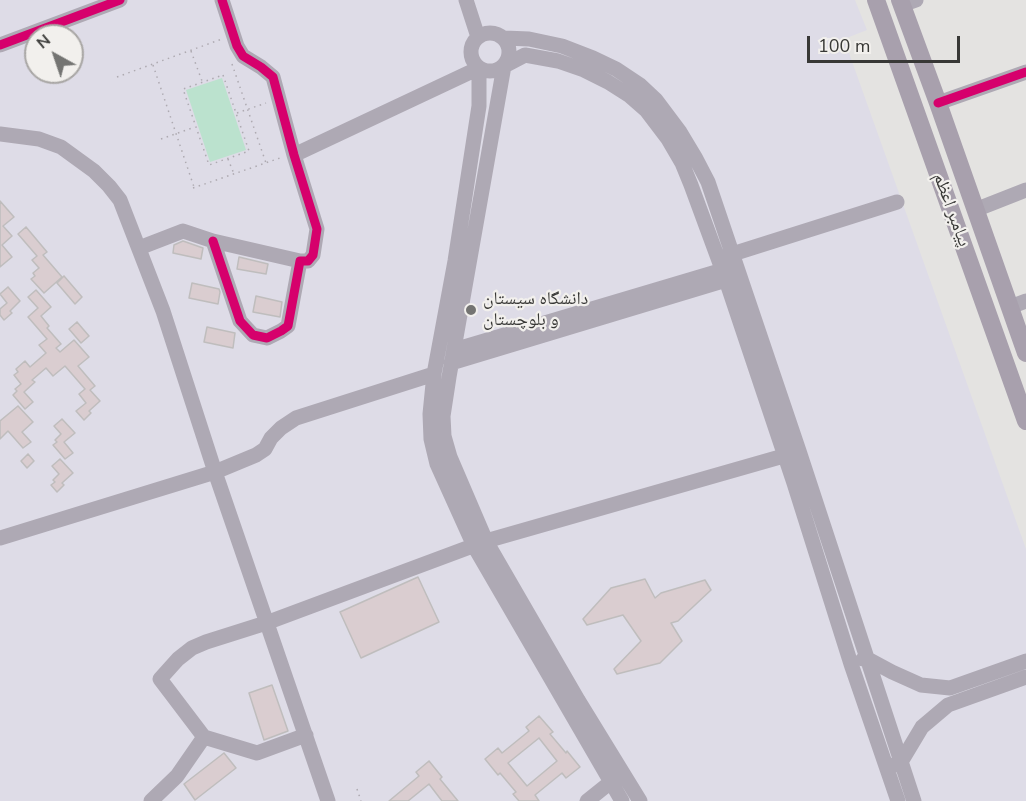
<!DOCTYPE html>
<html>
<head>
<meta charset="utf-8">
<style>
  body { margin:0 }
  #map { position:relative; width:1026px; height:801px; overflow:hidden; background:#e4e3e1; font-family:"Nunito Sans",sans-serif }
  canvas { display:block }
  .north { position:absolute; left:24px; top:24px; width:60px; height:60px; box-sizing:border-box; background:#f2f0ed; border:2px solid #a8a6a4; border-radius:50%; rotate:320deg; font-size:16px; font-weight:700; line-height:24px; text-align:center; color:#383836 }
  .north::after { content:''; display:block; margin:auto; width:21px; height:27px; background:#747472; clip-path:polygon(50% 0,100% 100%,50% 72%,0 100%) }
  .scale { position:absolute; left:807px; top:36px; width:153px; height:27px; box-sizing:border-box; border:3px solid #383836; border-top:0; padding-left:8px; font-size:18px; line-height:21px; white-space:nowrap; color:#383836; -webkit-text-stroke:4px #f2f0ed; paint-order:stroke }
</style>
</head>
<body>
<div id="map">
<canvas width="1026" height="801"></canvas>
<div class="north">N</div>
<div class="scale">100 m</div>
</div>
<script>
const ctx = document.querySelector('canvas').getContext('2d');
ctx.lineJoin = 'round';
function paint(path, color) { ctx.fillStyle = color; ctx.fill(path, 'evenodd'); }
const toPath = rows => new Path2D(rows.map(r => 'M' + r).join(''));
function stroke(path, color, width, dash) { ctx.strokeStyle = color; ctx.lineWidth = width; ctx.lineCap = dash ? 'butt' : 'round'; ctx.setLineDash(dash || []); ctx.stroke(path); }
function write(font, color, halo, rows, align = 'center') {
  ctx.font = font + ' "Nunito Sans","Noto Naskh Arabic",sans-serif'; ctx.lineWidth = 4.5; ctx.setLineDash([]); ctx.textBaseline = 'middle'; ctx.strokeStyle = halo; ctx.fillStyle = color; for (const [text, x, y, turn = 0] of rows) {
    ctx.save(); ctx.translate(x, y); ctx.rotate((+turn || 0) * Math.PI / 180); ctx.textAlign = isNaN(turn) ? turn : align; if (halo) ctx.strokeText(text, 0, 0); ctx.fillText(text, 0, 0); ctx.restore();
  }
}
const education = toPath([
  [0,0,855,0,867,30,844,39,1026,549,1026,801,0,801],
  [36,36,72,36,72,72,36,72]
]);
const green = toPath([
  [222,78,246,150,210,162,186,90]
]);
const building = toPath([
  [0,201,14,217,3,226,12,236,2,245,12,257,0,267,0,201],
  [26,227,47,252,43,255,62,277,44,293,31,279,35,276,33,273,39,268,32,260,37,256,18,234,26,227],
  [183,241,203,248,201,259,173,253,174,245,183,241],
  [239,257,268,264,266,274,237,269,239,257],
  [64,276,82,297,75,304,57,283,64,276],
  [192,283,219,289,220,292,218,304,189,298,192,283],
  [8,287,20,301,10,311,12,313,4,320,0,315,0,309,7,303,0,294,8,287],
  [36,290,51,307,41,316,49,326,47,328,61,344,56,348,60,352,74,340,89,357,78,366,95,386,90,390,100,401,89,411,91,413,84,420,76,411,86,403,79,394,85,389,65,366,53,376,46,368,32,380,35,382,24,392,33,402,25,409,13,395,17,391,15,389,21,384,14,375,18,372,16,369,25,361,30,367,46,353,39,345,47,339,28,317,38,308,28,297,36,290],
  [256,296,282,302,280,317,253,312,256,296],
  [77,322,89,336,81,343,69,329,77,322],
  [207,327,235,333,233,348,204,342,207,327],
  [18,406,33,422,22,432,31,442,23,448,8,431,0,439,0,421,18,406],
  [62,419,75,433,64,442,73,453,65,459,53,445,57,442,55,440,61,434,54,426,62,419],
  [28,454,34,461,27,468,21,461,28,454],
  [60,459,73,473,62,483,64,485,57,492,51,485,55,482,53,480,59,474,52,466,60,459],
  [418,577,439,622,361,658,340,612,418,577],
  [645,579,655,598,661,593,705,580,711,590,678,621,671,623,682,641,660,663,617,674,614,669,641,641,623,615,587,625,583,619,611,588,645,579],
  [272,685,288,731,264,740,249,693,272,685],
  [539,716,553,732,550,734,566,753,567,751,580,767,566,778,562,773,535,795,539,801,519,801,513,794,516,792,500,773,498,775,485,759,498,748,502,753,529,731,526,727,539,716],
  [539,738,557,761,527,786,508,763,539,738],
  [224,753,236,768,195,800,184,784,224,753],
  [429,761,442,777,440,779,458,801,442,801,429,784,408,801,389,801,419,776,416,772,429,761]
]);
const path = toPath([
  [191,51,202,81],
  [232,64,266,163],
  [153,65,194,187],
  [223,75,249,151,209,165,183,89,223,75],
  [117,77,222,39],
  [237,113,266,103],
  [161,139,195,127],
  [228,159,234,174],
  [193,188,280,158],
  [357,789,361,801]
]);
const minor = toPath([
  [466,0,478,37],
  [902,5,916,0],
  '471 52a19 19 0 1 1 38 0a19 19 0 1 1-38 0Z',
  [504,38,529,39,562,46,593,58,616,69,640,85,656,100,680,132,695,157,708,182,799,451,914,801],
  [0,45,120,0],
  [938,103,1026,72],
  [0,134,39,139,61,147,94,171,109,186,120,200,163,311,215,472,328,801],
  [294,155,479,68,479,106,455,261,434,374,430,414,431,439,437,464,474,546,622,801],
  [975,210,1026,190],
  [213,241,240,321,253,335,267,338,281,331,288,326,300,261,308,261,313,255,317,229,294,155,273,77,261,67,243,56,237,46,222,0],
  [139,248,183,231,213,241,300,261],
  [723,257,897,202],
  [1010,307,1026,301],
  [454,350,723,270],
  [451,363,726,280],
  [0,538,215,472,256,455,265,449,271,438,281,428,296,418,434,374],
  [863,659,866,658,892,672,921,685,950,688,1026,661],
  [306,735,257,753,204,737,160,679,178,659,192,648,206,642,266,623,486,541,794,453],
  [894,765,901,762,922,727,948,705,1026,677],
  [151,801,177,776,204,737],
  [587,801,617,777],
  [640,801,578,700,486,541,450,457,444,436,443,416,449,377,504,66,525,55,558,61,584,70,608,82,630,96,646,110,668,139,682,163,691,185,726,280,794,483,851,664,898,801]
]);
const major = toPath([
  [876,0,1026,421],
  [900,0,938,103,1026,353]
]);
const cycleway = toPath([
  [0,45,120,0],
  [938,103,1026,72],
  [213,241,240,321,253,335,267,338,281,331,288,326,300,261,308,261,313,255,317,229,294,155,273,77,261,67,243,56,237,46,222,0]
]);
const markers = [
  [471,310,6,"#747472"]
];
const streetNames = [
  ["پیامبر اعظم",951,210,70]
];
const poiNames = [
  ["دانشگاه سیستان",483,300],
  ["و بلوچستان",483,321]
];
paint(education, '#dedce7');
paint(green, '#bbe2ce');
paint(building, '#dacdd0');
stroke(building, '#bfbdbd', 1.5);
stroke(path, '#aeaab1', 1.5, [1.5, 4.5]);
stroke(minor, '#aea9b4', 15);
stroke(major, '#a8a0ad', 18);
stroke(cycleway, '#d6006c', 9);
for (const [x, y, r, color] of markers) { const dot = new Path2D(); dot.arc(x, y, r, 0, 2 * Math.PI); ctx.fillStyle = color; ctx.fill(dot); stroke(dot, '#f2f0ed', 2); }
write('18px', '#383836', '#f2f0ed', streetNames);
write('18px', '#383836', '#f2f0ed', poiNames, 'left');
</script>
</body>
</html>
